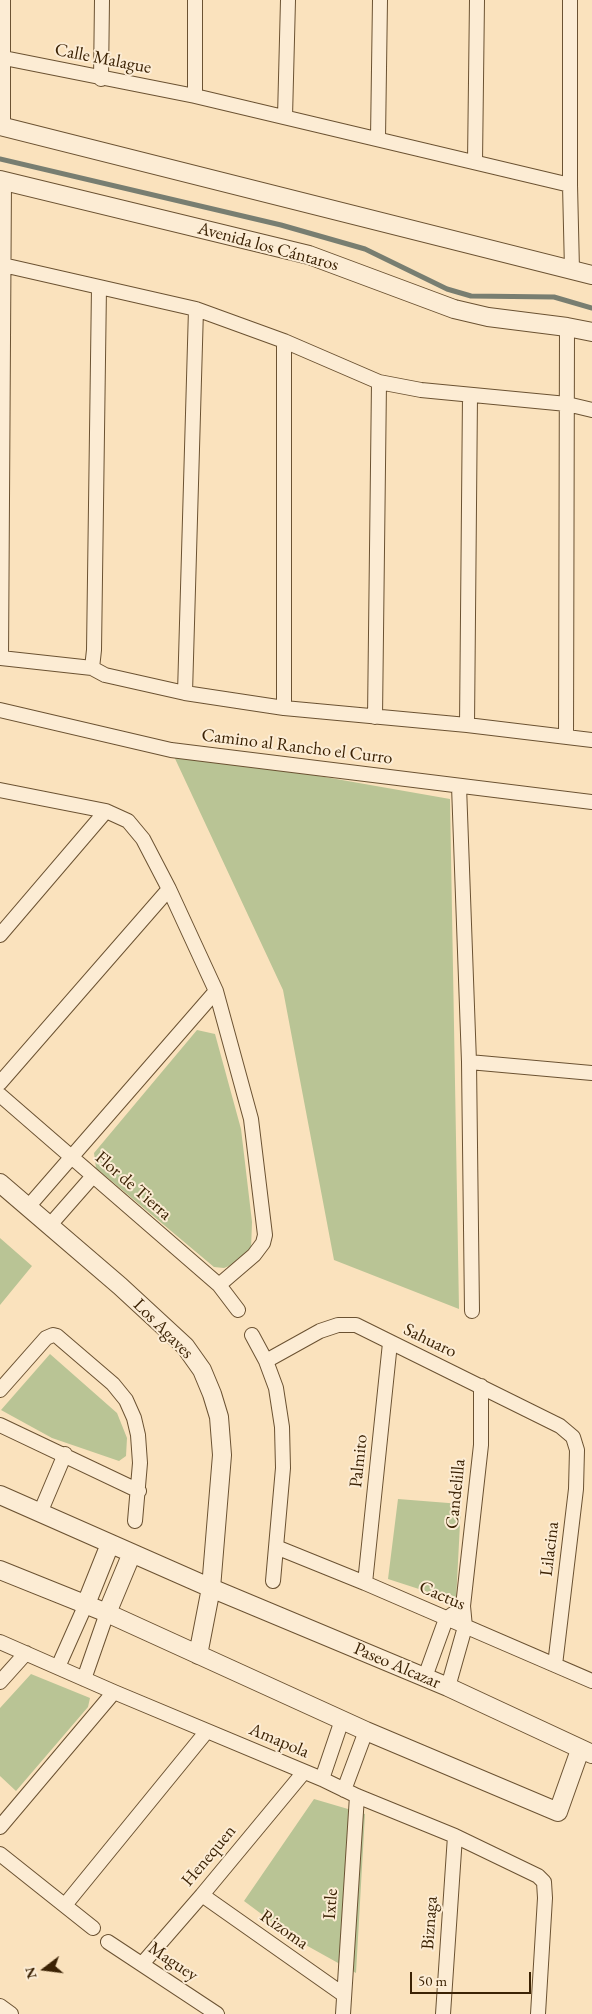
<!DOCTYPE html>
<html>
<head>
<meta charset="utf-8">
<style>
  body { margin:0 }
  #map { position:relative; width:592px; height:2014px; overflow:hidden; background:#fae2bd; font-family:"EB Garamond",serif }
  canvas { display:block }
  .north { position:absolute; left:20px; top:1944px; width:50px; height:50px; -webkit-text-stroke:4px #fcecd4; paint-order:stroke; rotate:255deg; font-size:14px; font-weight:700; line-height:20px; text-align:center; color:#3b2204 }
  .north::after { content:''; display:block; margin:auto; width:18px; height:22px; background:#3b2204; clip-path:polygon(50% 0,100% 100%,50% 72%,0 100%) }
  .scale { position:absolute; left:410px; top:1972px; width:121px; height:22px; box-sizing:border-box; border:2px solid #3b2204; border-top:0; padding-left:6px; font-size:15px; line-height:18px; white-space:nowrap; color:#3b2204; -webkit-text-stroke:4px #fcecd4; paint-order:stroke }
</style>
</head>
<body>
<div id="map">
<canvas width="592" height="2014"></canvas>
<div class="north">N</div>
<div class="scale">50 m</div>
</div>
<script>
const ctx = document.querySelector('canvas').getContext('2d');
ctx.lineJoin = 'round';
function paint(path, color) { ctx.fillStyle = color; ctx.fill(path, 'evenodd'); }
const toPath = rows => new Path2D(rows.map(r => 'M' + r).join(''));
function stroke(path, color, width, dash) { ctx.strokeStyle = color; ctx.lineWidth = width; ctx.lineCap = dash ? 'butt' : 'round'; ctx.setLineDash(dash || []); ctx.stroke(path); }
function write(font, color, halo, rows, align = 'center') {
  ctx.font = font + ' "EB Garamond",serif'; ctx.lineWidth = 4; ctx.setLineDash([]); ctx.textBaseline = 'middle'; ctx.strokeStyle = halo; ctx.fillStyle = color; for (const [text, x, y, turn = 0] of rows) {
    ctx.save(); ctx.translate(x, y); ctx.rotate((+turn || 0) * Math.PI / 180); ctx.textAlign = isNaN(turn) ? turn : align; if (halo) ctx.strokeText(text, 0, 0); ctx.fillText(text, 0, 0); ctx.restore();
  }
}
const green = toPath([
  [171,750,450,799,459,1309,334,1260,283,990],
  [197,1030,215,1034,241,1129,252,1222,251,1250,234,1264,224,1268,214,1267,96,1168,94,1153],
  [0,1238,32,1266,0,1305],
  [50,1354,117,1413,127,1438,126,1456,119,1461,52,1438,1,1410],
  [398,1499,461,1504,456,1601,388,1579],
  [31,1674,90,1698,88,1707,16,1791,0,1776,0,1708],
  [314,1799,365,1814,356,1973,295,1939,244,1901]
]);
const stream = toPath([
  [0,159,281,225,365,249,447,289,471,296,554,297,592,308]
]);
const minor = toPath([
  [195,0,195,96],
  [570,0,570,185,572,270],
  [4,58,195,96,570,185],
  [101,79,102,0],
  [285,117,288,0],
  [3,127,3,0],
  [378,138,380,0],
  [475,162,477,0],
  [4,181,1,658,92,668],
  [3,265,196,309,284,341,379,382,421,390,567,404,592,410],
  [99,287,94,650,92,668,105,675,185,693],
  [196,309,185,693,284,708],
  [284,341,284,708,467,725,592,740],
  [0,710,171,750,592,802],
  [375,717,379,382],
  [467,725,470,395],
  [566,737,567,327],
  [459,786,469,1062,472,1311],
  [0,790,106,811,128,821,143,839,169,889,216,991,251,1119,265,1235,263,1243,254,1255,219,1285],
  [0,935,106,811],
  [469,1062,592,1073],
  [0,1083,169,889],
  [0,1095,219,1285,238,1310],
  [28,1207,216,991],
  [50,1225,93,1176],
  [252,1335,266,1361,276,1388,282,1427,283,1468,273,1581],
  [266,1361,320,1331,338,1325,356,1325,560,1426,573,1437,577,1450,576,1489,555,1665],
  [0,1390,46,1338,53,1335,57,1336,113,1384,126,1400,134,1418,138,1435,140,1463,135,1521],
  [0,1425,139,1491],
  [40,1513,65,1454],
  [276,1547,365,1583,592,1681],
  [365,1583,390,1343],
  [0,1642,114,1692,322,1779,357,1796,455,1836,538,1876,544,1882,545,1898,538,2014],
  [58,1667,86,1604],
  [425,1677,446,1619,453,1614],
  [84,1679,107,1613],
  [0,1682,26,1653],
  [448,1687,465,1627,463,1606,481,1445,481,1386],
  [322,1779,342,1720],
  [344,1790,366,1731],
  [0,1827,114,1692],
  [0,1854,93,1928],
  [202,1895,344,1995],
  [65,1905,207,1731],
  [108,1942,217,2014],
  [142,1964,202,1895,304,1772],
  [0,2006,11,2014],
  [343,2014,357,1796],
  [443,2014,455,1836]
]);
const tertiary = toPath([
  [0,126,592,275],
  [0,180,309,255,454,309,488,317,567,327,592,332],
  [0,1183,120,1286,185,1346,202,1370,212,1394,219,1417,222,1455,211,1588,198,1655],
  [0,1495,211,1588,448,1687,592,1754],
  [0,1570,107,1613,366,1731,558,1812,580,1750],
  [86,1604,110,1544],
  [107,1613,132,1553]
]);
const streetNames = [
  ["Calle Malague",103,59,11],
  ["Avenida los Cántaros",268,247,15],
  ["Camino al Rancho el Curro",297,747,7],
  ["Flor de Tierra",133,1186,41],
  ["Los Agaves",163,1329,45],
  ["Sahuaro",430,1341,26],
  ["Palmito",359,1461,-84],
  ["Candelilla",456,1494,-84],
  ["Lilacina",550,1549,-83],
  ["Cactus",442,1596,23],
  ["Paseo Alcazar",397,1666,23],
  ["Amapola",279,1741,23],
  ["Henequen",209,1856,-50],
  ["Ixtle",331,1904,-86],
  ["Biznaga",430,1923,-86],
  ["Rizoma",284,1930,35],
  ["Maguey",173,1962,34]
];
paint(green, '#b9c495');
stroke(stream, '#787e71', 5);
stroke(minor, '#6b5232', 16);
stroke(tertiary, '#6b5232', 20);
stroke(minor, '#fcecd4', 14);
stroke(tertiary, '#fcecd4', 18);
write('18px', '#3b2204', '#fcecd4', streetNames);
</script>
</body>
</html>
